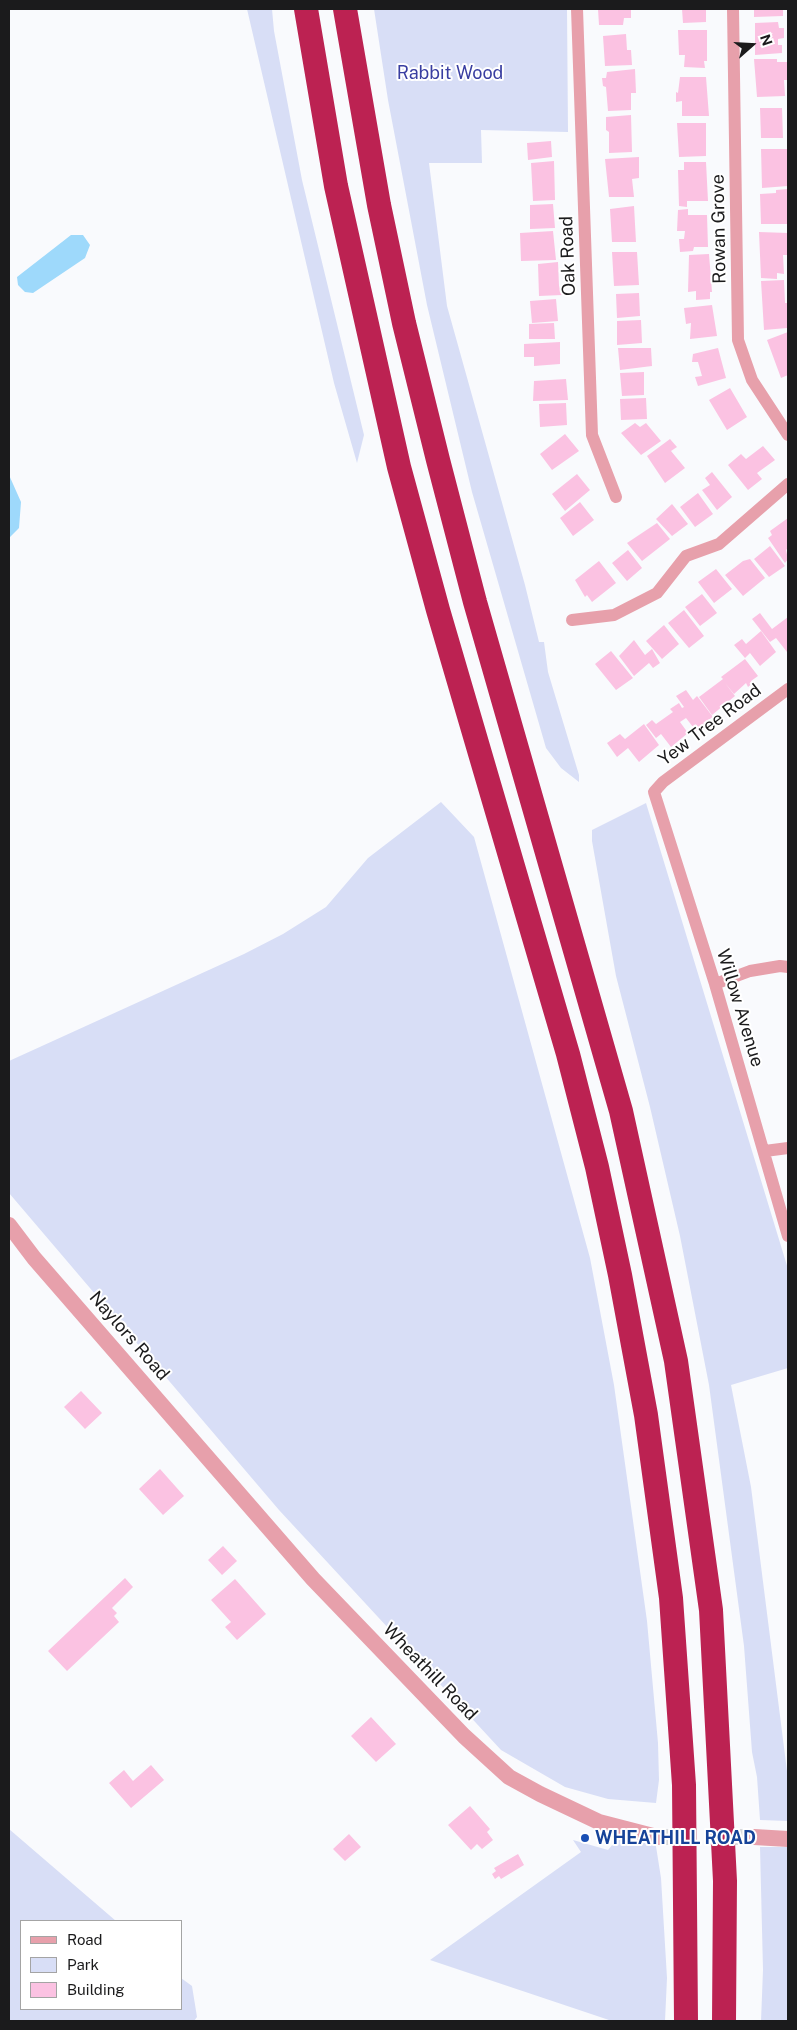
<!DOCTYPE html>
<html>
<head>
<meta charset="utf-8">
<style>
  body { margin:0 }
  #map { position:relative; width:797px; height:2030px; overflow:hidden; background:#f9fafd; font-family:"Public Sans",sans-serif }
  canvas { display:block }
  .frame { position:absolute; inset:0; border:10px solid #1b1b1c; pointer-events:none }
  .legend { position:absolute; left:20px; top:1920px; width:162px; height:90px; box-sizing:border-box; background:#fff; border:1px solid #a4a4a4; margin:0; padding:6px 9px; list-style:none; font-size:15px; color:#1b1b1c }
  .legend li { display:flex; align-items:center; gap:10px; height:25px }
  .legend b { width:25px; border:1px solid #a4a4a4 }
  .north { position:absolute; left:727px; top:20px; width:50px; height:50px; -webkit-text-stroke:4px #fff; paint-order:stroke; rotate:71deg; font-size:14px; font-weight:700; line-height:20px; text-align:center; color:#1b1b1c }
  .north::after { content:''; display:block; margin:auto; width:18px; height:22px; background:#1b1b1c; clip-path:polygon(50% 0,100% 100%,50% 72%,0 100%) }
</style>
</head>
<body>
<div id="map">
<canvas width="797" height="2030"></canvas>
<div class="frame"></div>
<ul class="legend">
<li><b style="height:6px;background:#e7a0ab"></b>Road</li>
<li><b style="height:14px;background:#d8def6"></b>Park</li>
<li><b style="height:14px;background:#fbc2e2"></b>Building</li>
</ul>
<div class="north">N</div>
</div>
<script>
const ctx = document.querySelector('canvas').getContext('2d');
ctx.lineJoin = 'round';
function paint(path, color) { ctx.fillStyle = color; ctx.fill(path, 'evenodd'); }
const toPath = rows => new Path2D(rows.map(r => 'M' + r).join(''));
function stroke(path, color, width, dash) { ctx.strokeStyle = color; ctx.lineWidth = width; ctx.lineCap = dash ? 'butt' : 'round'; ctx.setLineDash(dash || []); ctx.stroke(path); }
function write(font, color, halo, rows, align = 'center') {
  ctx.font = font + ' "Public Sans",sans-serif'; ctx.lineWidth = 4; ctx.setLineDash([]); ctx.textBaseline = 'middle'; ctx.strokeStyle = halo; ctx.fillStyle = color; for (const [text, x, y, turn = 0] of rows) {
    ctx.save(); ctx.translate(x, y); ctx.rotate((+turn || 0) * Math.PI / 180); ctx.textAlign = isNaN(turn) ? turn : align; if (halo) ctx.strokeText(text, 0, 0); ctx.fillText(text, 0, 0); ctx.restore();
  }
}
const green = toPath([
  [247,9,272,9,274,31,302,180,364,435,357,463,334,383],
  [374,9,567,9,568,132,481,130,482,163,429,163,447,306,525,585,539,642,544,642,548,672,579,775,579,782,561,768,546,748,472,492,427,305,388,100],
  [441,802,474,837,590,1258,614,1385,647,1621,658,1743,659,1780,656,1803,608,1799,565,1787,501,1750,279,1510,9,1193,9,1061,244,954,283,934,326,907,368,858],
  [646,803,788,1269,788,1368,731,1385,751,1487,788,1779,788,1821,760,1820,757,1777,752,1752,744,1646,709,1385,680,1236,650,1107,616,976,592,841,592,830],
  [9,1829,116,1921,21,1921,21,2009,181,2009,181,1978,192,1986,197,2017,194,2021,9,2021],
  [623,1832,655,1840,661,1878,667,1978,665,2021,612,2021,430,1960,581,1852,573,1840,608,1850],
  [760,1847,788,1847,788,2021,761,2021,763,1970]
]);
const water = toPath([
  [71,235,83,235,90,245,85,258,33,293,25,292,18,285,17,277],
  [9,475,21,502,19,528,9,538]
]);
const building = toPath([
  [598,9,631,9,631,18,624,18,623,25,599,25],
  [682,9,706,9,706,22,683,23],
  [754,9,783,9,783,16,754,17],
  [778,22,779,28,784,28,784,38,778,39,778,45,782,45,782,53,755,55,755,23],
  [678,30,707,30,707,61,704,61,705,68,684,67,685,55,679,55],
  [626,34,627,50,631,50,632,65,605,66,603,36],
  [754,59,777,59,777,62,788,62,788,80,784,80,785,96,757,97],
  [635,69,636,93,631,93,631,110,608,111,606,87,603,86,602,78,606,78,607,72],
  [680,77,706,77,709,116,682,116,682,101,676,102,676,92,678,93],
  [760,108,782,108,783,138,761,138],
  [631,115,632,152,609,153,609,132,606,130,606,117],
  [677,123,706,123,706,156,679,157],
  [551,141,552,157,528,160,527,143],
  [761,149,788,149,788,186,762,188],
  [639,157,639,178,632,179,634,197,609,197,605,159],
  [554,161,555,200,533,201,531,163],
  [684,162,706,162,708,201,687,201,687,207,679,206,678,170,684,170],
  [788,189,788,224,761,224,760,194,776,193,776,190],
  [553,204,555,228,530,229,530,205],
  [634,206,636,242,612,242,610,209],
  [688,209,688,215,707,215,708,247,694,247,693,251,680,252,679,239,684,239,685,231,677,231,678,210],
  [553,231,556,260,521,261,520,233],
  [759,232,788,233,788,255,783,255,784,274,777,273,777,279,761,278],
  [612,252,637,252,639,285,614,286],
  [709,254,712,292,710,292,710,299,696,300,696,291,688,292,689,255],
  [558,262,559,286,562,295,539,296,538,264],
  [784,280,785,303,788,303,787,328,764,330,761,281],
  [639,293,640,316,617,318,616,294],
  [556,299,558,321,532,323,530,301],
  [712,305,717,336,690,339,691,323,686,324,684,308],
  [641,320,642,343,617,345,617,321],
  [554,323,555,339,529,339,529,324],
  [788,332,788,375,781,378,767,340],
  [560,342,560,364,534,366,534,357,524,357,524,344],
  [618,348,651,348,652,366,620,370],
  [718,348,726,378,698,386,695,377,702,376,698,362,692,362,693,354],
  [644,372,644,395,622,396,620,373],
  [566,379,568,400,533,401,534,381],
  [730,388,747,417,727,430,709,400],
  [646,398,647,419,621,420,620,399],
  [566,403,567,425,540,427,539,404],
  [635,423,640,427,646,423,661,441,641,455,621,433],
  [565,434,579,451,552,470,540,454],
  [670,439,677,447,671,451,685,468,665,483,647,456],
  [763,446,775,460,757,473,762,479,748,490,728,465,741,454,746,459],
  [712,472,732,497,717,510,702,490,710,485,705,478],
  [577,474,590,490,565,511,552,494],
  [698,493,713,514,695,527,680,507],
  [580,502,594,520,573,536,560,518],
  [672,504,688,524,672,536,656,519],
  [788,518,788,548,786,550,788,559,785,563,768,538,772,535,770,531],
  [657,523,670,539,642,561,627,543],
  [770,546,785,566,769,577,754,559],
  [628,550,642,568,627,581,612,563],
  [750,559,765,578,743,596,725,575,743,561],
  [599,561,616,583,592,602,587,595,585,597,575,580],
  [716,569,732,589,714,603,698,582],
  [702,594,717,613,700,626,685,607],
  [684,610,704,636,689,648,668,623],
  [760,613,772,629,788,617,787,652,776,638,770,642,752,619],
  [664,625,679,644,662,659,646,641],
  [761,631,776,652,760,666,750,653,745,658,734,645,742,639,746,644],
  [634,640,645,655,652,649,660,663,653,668,649,663,634,676,619,656],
  [611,651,633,678,616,690,595,664],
  [745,659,758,676,751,681,753,683,748,687,746,683,734,694,725,683,735,696,712,715,699,697,723,679,721,677],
  [686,690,693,700,697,696,713,717,703,723,705,724,696,731,686,718,680,722,688,733,671,747,661,734,656,738,646,725,652,720,656,724,673,712,670,709,679,703,682,708,684,707,676,696],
  [644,724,659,745,639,762,628,748,617,757,607,743,620,734,625,739],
  [81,1391,102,1413,85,1429,64,1407],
  [160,1469,184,1496,163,1515,139,1489],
  [223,1546,237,1561,222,1575,208,1560],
  [125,1578,133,1587,112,1608,117,1613,114,1616,119,1622,67,1671,48,1651],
  [235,1579,266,1614,237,1640,225,1627,231,1622,211,1600],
  [371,1717,396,1744,376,1762,351,1736],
  [151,1765,164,1780,131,1808,109,1783,124,1770,133,1781],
  [470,1806,490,1829,487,1832,493,1840,482,1849,477,1844,471,1850,448,1825],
  [349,1834,361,1847,345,1861,333,1849],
  [518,1854,524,1865,501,1879,499,1876,495,1879,492,1874,496,1871,494,1868]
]);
const tertiaryTunnel = toPath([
  [657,1837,754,1837]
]);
const minor = toPath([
  [577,9,592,435,616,497],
  [733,9,738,340,752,380,788,435],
  [572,620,614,615,657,593,686,556,719,544,788,484],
  [788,689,663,782,654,792,715,984,788,1236],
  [715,984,750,971,780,966,788,967],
  [765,1151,788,1148]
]);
const tertiary = toPath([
  [9,1225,34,1258,313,1579,464,1736,509,1777,540,1794,599,1822,657,1837],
  [754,1837,788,1839]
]);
const motorway = toPath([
  [306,9,336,186,399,467,438,610,568,1054,597,1167,620,1275,646,1415,671,1598,684,1785,686,2021],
  [345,9,379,205,404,323,438,460,475,602,621,1111,676,1361,711,1610,725,1881,724,2021]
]);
const markers = [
  [585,1838,5,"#1a4fb4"]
];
const parkNames = [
  ["Rabbit Wood",450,73]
];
const streetNames = [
  ["Rowan Grove",719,229,-91],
  ["Oak Road",568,256,-92],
  ["Yew Tree Road",710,725,-37],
  ["Willow Avenue",740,1008,73],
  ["Naylors Road",129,1336,49],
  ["Wheathill Road",430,1672,46]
];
const transitNames = [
  ["WHEATHILL ROAD",595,1838]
];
paint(green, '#d8def6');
paint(water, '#9ed9fb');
paint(building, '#fbc2e2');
stroke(tertiaryTunnel, '#d8d9db', 16, [16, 8]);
stroke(minor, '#e7a0ab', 12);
stroke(tertiary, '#e7a0ab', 16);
stroke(motorway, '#bc2252', 24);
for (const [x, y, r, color] of markers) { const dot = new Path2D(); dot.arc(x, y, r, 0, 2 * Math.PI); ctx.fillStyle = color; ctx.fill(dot); stroke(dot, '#fff', 2); }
write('18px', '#393ea1', '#fff', parkNames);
write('18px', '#1b1b1c', '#fff', streetNames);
write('bold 18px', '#164399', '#fff', transitNames, 'left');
</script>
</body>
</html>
